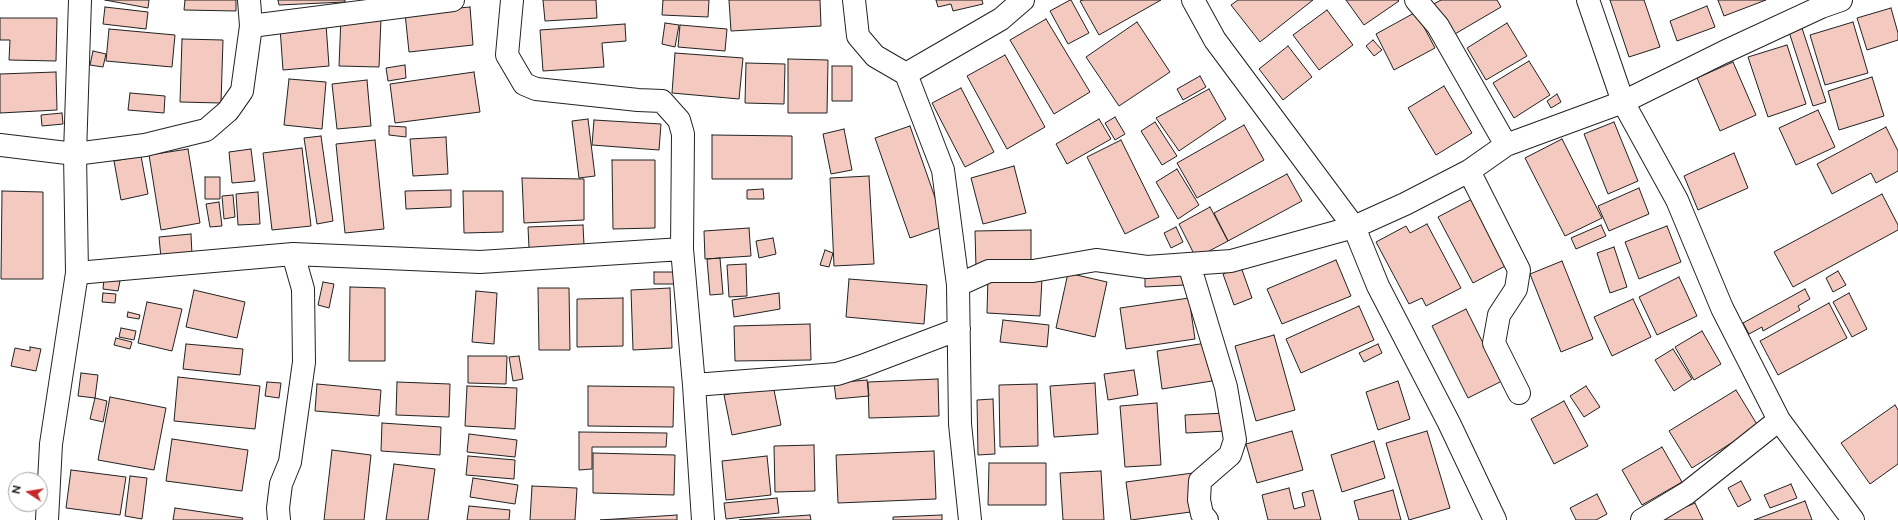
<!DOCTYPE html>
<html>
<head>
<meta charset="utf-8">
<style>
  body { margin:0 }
  #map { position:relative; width:1898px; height:520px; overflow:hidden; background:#fff; font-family:Raleway,sans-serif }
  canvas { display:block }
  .north { position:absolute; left:8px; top:472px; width:40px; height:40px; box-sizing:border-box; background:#fff; border:1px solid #a7a7a7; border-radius:50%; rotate:282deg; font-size:11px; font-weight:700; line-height:16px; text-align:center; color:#222 }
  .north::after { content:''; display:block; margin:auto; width:14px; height:18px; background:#c62828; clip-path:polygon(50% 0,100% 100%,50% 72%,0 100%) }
</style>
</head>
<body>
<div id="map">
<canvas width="1898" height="520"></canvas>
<div class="north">N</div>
</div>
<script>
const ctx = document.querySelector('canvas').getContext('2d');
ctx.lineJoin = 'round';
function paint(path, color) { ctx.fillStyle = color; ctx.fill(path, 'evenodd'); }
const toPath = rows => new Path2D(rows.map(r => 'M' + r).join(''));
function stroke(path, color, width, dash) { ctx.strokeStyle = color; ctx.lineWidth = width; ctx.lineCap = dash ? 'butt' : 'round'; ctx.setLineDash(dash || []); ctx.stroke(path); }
const building = toPath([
  [105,0,149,0,148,8,105,0],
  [185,0,236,0,236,11,184,10,185,0],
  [278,0,345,0,345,2,279,5,278,0],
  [543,0,596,0,597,18,545,21,543,0],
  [663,0,709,0,708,17,662,15,663,0],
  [729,0,820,0,821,26,731,31,729,0],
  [936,0,982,0,983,4,953,11,951,4,938,7,936,0],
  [1070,0,1071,0,1089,33,1068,44,1050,11,1070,0],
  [1083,0,1161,0,1099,35,1080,1,1083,0],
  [1238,0,1313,0,1260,42,1231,5,1238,0],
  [1346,0,1398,0,1399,1,1364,25,1346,0],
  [1441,0,1497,0,1501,7,1448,38,1430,6,1441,0],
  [1610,0,1644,0,1660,47,1629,57,1610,0],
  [1718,0,1766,0,1724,16,1718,0],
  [1707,6,1715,27,1677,41,1670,21,1707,6],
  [105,7,148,12,146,29,103,24,105,7],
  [470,7,473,45,409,52,405,13,470,7],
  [1891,8,1898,33,1898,40,1867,50,1857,18,1891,8],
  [1327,10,1353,45,1319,70,1293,35,1327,10],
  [1416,12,1435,48,1394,70,1376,34,1416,12],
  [341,17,381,19,379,67,339,66,341,17],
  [0,18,57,18,56,61,9,60,10,40,0,40,0,18],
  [1046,19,1090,92,1054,114,1010,40,1046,19],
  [1137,22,1170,72,1119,106,1086,57,1137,22],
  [1853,22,1868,73,1825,85,1810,35,1853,22],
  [665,23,679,25,675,47,662,44,665,23],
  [1507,23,1527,56,1486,80,1467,48,1507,23],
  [326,24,329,66,283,70,280,28,326,24],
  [625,24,626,41,602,43,604,67,543,71,540,30,625,24],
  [680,25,727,29,725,51,678,47,680,25],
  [1802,28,1826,102,1813,106,1789,32,1802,28],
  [109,29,175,35,172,67,106,61,109,29],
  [182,39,223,40,221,103,180,102,182,39],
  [1373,40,1382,50,1374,56,1366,46,1373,40],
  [1787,45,1806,104,1768,117,1748,57,1787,45],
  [1288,46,1312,77,1283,100,1259,69,1288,46],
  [93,51,106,54,103,67,90,65,93,51],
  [675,53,743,58,739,99,672,93,675,53],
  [1005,55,1045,127,1007,149,967,76,1005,55],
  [788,59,828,60,827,113,788,113,788,59],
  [1529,61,1550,95,1514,118,1493,83,1529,61],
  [1733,62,1756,115,1720,131,1697,78,1733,62],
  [746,63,785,64,784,104,745,103,746,63],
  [405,65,406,78,388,81,386,68,405,65],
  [832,66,852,66,852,101,832,101,832,66],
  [56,72,57,110,0,113,0,74,56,72],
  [474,72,480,112,395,123,390,84,474,72],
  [1200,76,1206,87,1183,100,1177,89,1200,76],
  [1872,77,1884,116,1839,130,1828,91,1872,77],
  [289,79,326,82,322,129,284,125,289,79],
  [367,80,371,126,337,129,332,84,367,80],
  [1444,86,1472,133,1436,155,1408,108,1444,86],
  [961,88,994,152,965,167,932,103,961,88],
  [1209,89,1226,119,1179,151,1156,118,1209,89],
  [130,93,165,96,164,113,128,110,130,93],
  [1557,94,1561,102,1551,108,1547,101,1557,94],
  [1818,110,1835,147,1796,165,1779,128,1818,110],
  [62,113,63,124,42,126,41,115,62,113],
  [1115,117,1125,134,1115,140,1105,123,1115,117],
  [588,119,595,176,579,178,572,121,588,119],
  [1099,119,1111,139,1067,164,1056,144,1099,119],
  [594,120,661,124,659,150,592,145,594,120],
  [1155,122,1177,156,1162,165,1141,131,1155,122],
  [1614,122,1638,181,1608,194,1584,134,1614,122],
  [1244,125,1264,160,1197,198,1177,163,1244,125],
  [389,126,406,127,406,137,389,135,389,126],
  [910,126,945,226,910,238,875,138,910,126],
  [1886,127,1898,151,1898,171,1876,183,1871,173,1832,194,1817,164,1886,127],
  [844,129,852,170,831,174,823,134,844,129],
  [712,135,792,136,792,179,712,179,712,135],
  [321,136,333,221,317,224,304,138,321,136],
  [446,137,448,174,413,176,410,139,446,137],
  [1562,139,1602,218,1565,236,1525,158,1562,139],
  [375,140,384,229,345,233,336,144,375,140],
  [1121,140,1159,217,1125,234,1087,157,1121,140],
  [302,148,311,226,272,230,263,153,302,148],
  [188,149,200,223,161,230,149,155,188,149],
  [251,149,255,181,232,183,229,152,251,149],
  [1734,153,1748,188,1698,210,1684,176,1734,153],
  [141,156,148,194,121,200,114,161,141,156],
  [612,160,655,160,655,228,613,229,612,160],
  [1014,166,1026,213,983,224,971,178,1014,166],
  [1177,169,1199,205,1178,219,1156,182,1177,169],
  [1287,174,1302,201,1228,241,1214,213,1287,174],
  [869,176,874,264,834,266,830,178,869,176],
  [205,177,220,177,220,199,205,199,205,177],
  [522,178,584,179,584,220,524,223,522,178],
  [1639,188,1649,214,1609,231,1598,206,1639,188],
  [763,189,764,199,747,199,747,190,763,189],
  [451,190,451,207,406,209,405,191,451,190],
  [2,191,43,192,43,279,1,279,2,191],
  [463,191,503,191,503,232,464,233,463,191],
  [258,192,260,224,238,225,236,194,258,192],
  [1882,194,1898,225,1898,230,1793,287,1774,252,1882,194],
  [233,195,235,217,224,219,222,196,233,195],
  [1476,197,1511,263,1473,283,1438,217,1476,197],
  [219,202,222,226,210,227,206,204,219,202],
  [1210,207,1228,241,1196,258,1179,224,1210,207],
  [1427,224,1461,288,1426,306,1422,298,1409,304,1376,242,1406,226,1410,233,1427,224],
  [583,225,584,245,529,248,528,227,583,225],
  [1601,225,1606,236,1576,249,1571,238,1601,225],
  [1667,226,1681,262,1639,279,1625,242,1667,226],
  [1176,227,1183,242,1171,248,1164,233,1176,227],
  [749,228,751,256,705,259,704,231,749,228],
  [1031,230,1031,266,976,268,975,231,1031,230],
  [191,234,192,255,161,258,159,237,191,234],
  [773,238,776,254,759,258,756,241,773,238],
  [1614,247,1627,287,1610,293,1597,253,1614,247],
  [825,250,833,253,829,267,820,265,825,250],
  [720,258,723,294,710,295,707,259,720,258],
  [1336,260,1351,296,1282,324,1267,289,1336,260],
  [1562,261,1593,339,1561,352,1530,274,1562,261],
  [746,264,747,296,729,297,727,265,746,264],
  [1241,267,1252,298,1234,305,1223,274,1241,267],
  [1184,271,1185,285,1145,287,1145,273,1184,271],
  [1838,271,1846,285,1833,292,1826,278,1838,271],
  [654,272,678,272,677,284,654,284,654,272],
  [1068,273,1107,282,1095,337,1056,328,1068,273],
  [988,276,1042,279,1040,316,987,313,988,276],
  [1679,277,1697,316,1657,335,1639,297,1679,277],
  [104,279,120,281,118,291,103,289,104,279],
  [849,279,927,285,924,324,846,317,849,279],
  [323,282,334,284,329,308,318,305,323,282],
  [350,287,385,288,385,361,349,361,350,287],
  [538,288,569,288,570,350,539,350,538,288],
  [670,288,672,348,633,350,631,290,670,288],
  [1805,289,1810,299,1798,306,1800,310,1763,331,1762,327,1749,334,1743,323,1805,289],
  [194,290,245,302,237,338,186,327,194,290],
  [476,291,497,293,494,344,472,342,476,291],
  [103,293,116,294,115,303,102,302,103,293],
  [779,293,780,309,734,317,732,300,779,293],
  [1849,293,1867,329,1852,337,1833,302,1849,293],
  [623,298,623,346,577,347,577,299,623,298],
  [1189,298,1195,339,1126,349,1120,308,1189,298],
  [1633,299,1651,337,1612,356,1594,317,1633,299],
  [147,302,182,309,172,351,138,343,147,302],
  [1829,303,1847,338,1778,375,1760,341,1829,303],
  [1359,306,1374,340,1301,373,1286,339,1359,306],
  [1466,309,1502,381,1468,398,1432,326,1466,309],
  [128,312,140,315,139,319,127,317,128,312],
  [1003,320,1049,325,1047,347,1000,342,1003,320],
  [810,324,811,360,735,361,734,326,810,324],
  [121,328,136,331,134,340,119,337,121,328],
  [1702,331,1721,364,1694,380,1675,347,1702,331],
  [1274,335,1295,410,1256,421,1235,346,1274,335],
  [116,338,132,342,130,349,114,345,116,338],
  [1206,343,1212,381,1162,389,1157,351,1206,343],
  [186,344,243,349,240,375,183,369,186,344],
  [1378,344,1382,353,1364,362,1359,353,1378,344],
  [30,347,41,349,36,371,11,366,15,348,30,351,30,347],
  [1673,349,1692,379,1674,391,1655,360,1673,349],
  [468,356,507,356,506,384,468,383,468,356],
  [519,356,523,379,513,381,509,357,519,356],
  [1134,370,1138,395,1108,400,1104,374,1134,370],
  [81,373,98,375,95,398,78,396,81,373],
  [178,377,260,386,255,429,174,421,178,377],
  [938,379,939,416,869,418,868,382,938,379],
  [867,380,869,396,836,399,834,383,867,380],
  [1398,381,1410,419,1378,430,1366,392,1398,381],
  [267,382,281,383,279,398,265,396,267,382],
  [397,382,450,384,449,417,396,415,397,382],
  [1095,383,1098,434,1054,437,1050,386,1095,383],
  [317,384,381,390,379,416,315,411,317,384],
  [1037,384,1038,446,1000,447,999,385,1037,384],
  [773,385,781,425,732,435,724,395,773,385],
  [467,386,517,388,515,429,465,426,467,386],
  [588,386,674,387,673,427,588,426,588,386],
  [1586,386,1600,407,1584,417,1570,396,1586,386],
  [1736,390,1758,426,1692,468,1669,431,1736,390],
  [110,397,166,408,154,470,98,460,110,397],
  [95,398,107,401,103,422,90,419,95,398],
  [993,399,995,454,978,455,977,400,993,399],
  [1564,401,1588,446,1554,464,1531,419,1564,401],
  [1157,403,1161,465,1125,467,1120,406,1157,403],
  [1895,405,1898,410,1898,464,1870,484,1841,443,1895,405],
  [1226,413,1227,431,1186,433,1185,415,1226,413],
  [382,423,441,427,440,455,381,451,382,423],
  [1292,431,1303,470,1257,483,1246,444,1292,431],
  [1427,431,1450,508,1409,520,1386,443,1427,431],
  [579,432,667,433,666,447,592,447,592,469,579,470,579,432],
  [469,434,517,440,515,457,467,452,469,434],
  [172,439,248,450,242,491,166,481,172,439],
  [1374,441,1385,478,1342,492,1331,455,1374,441],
  [814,445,815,491,775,492,774,446,814,445],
  [1662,447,1682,482,1642,505,1622,470,1662,447],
  [332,450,371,455,364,520,324,520,332,450],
  [934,451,936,499,838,503,836,455,934,451],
  [593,453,675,455,674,495,593,493,593,453],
  [468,456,515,460,514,479,466,475,468,456],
  [767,456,771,495,726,500,722,461,767,456],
  [989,463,1046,463,1046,505,988,505,989,463],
  [394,464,435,469,428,520,386,520,394,464],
  [71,470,126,477,120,515,66,508,71,470],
  [1101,471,1104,520,1063,520,1060,473,1101,471],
  [1193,473,1198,511,1131,520,1126,482,1193,473],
  [130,476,147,478,142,519,125,516,130,476],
  [473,478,518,485,515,504,470,497,473,478],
  [1741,481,1751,500,1738,507,1728,488,1741,481],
  [1791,484,1797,498,1770,508,1764,495,1791,484],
  [532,486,577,488,575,520,530,520,532,486],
  [1289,488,1294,509,1305,506,1302,493,1313,490,1321,520,1268,520,1262,495,1289,488],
  [1393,490,1401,520,1359,520,1354,501,1393,490],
  [1597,494,1607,514,1596,520,1576,520,1570,508,1597,494],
  [777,498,779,513,726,519,724,503,777,498],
  [1805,501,1812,520,1754,520,1805,501],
  [1695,503,1703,520,1663,520,1662,517,1695,503],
  [469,506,510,510,509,520,467,520,469,506],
  [175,508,243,518,242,520,173,520,175,508],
  [677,515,677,520,600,520,677,515],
  [810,515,811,520,739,520,810,515],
  [942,515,942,520,893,520,893,517,942,515]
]);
const minor = toPath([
  [512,0,507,55,524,84,536,89,638,100,662,101,679,120,683,134,682,249,694,385,703,520],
  [854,0,858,36,875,56,906,74,943,170,958,285,960,424,970,520],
  [1193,0,1215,40,1354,227,1378,286,1449,423,1495,520],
  [1416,0,1438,26,1506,145],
  [1588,0,1623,102,1677,200,1722,308,1779,420,1853,520],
  [251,26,453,0],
  [906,74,1001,19,1023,0],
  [0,145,75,154,145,145,206,130,228,111,242,91,251,26,249,0],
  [1469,171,1519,270,1516,289,1499,315,1494,343,1519,393],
  [1189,264,1226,387,1235,440,1230,455,1200,481,1199,500,1202,514,1207,520],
  [77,273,293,254,480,262,682,249],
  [958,285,989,271,1033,271,1096,260,1147,267,1231,261,1354,227,1405,204,1469,171,1506,145,1623,102,1724,52,1821,7,1841,0],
  [694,385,837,374,862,366,959,329],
  [279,520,278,508,281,484,290,462,304,362,303,289,293,254],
  [1642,520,1687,493,1779,420]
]);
const tertiary = toPath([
  [47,520,51,444,77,273,75,154,80,0]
]);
paint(building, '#f3c9c0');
stroke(building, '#222', 1);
stroke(minor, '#222', 24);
stroke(tertiary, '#222', 24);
stroke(minor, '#fff', 22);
stroke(tertiary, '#fff', 22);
</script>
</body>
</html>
